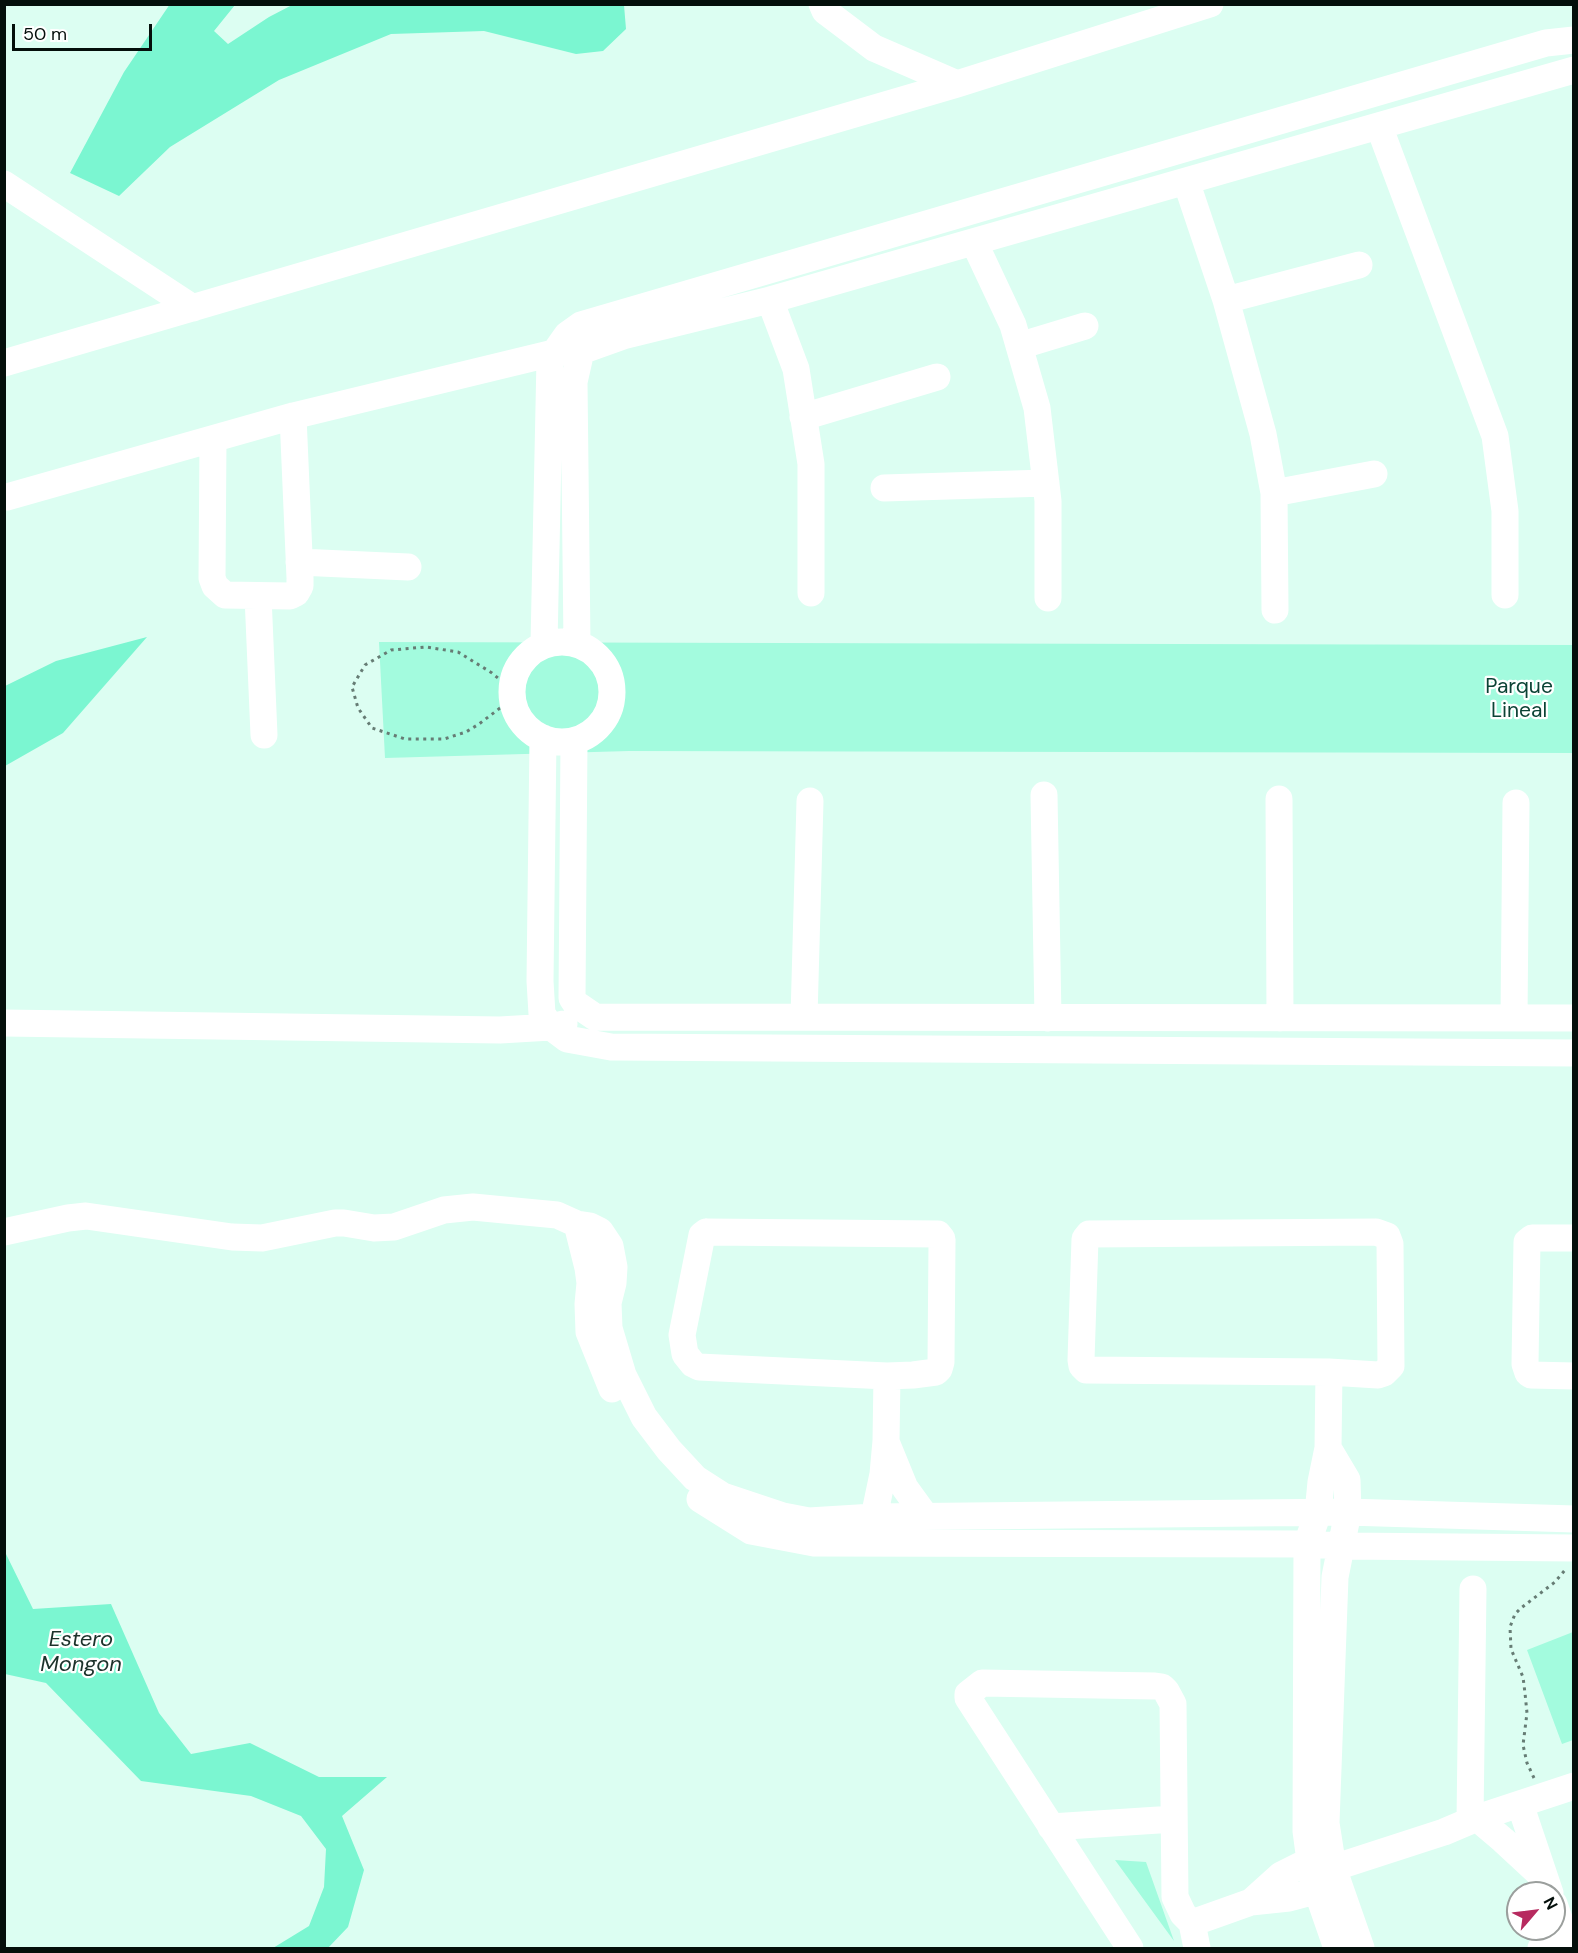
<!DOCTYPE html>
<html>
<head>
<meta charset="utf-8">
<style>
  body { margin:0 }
  #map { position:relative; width:1578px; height:1953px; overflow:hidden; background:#dcfef2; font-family:"DM Sans",sans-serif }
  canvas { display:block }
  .frame { position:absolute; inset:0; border:6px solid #040f0b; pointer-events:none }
  .north { position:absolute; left:1506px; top:1881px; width:60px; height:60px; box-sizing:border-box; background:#fff; border:2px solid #9b9f9d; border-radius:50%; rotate:62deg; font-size:16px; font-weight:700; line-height:24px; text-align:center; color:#040f0b }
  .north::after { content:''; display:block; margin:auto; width:21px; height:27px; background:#b72a5f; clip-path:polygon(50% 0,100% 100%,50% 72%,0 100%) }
  .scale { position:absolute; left:12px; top:24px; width:140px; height:27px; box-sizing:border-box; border:3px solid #040f0b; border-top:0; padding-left:8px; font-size:18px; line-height:21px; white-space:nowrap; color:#040f0b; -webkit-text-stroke:4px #fff; paint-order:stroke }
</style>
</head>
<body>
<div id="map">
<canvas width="1578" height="1953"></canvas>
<div class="frame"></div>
<div class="north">N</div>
<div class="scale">50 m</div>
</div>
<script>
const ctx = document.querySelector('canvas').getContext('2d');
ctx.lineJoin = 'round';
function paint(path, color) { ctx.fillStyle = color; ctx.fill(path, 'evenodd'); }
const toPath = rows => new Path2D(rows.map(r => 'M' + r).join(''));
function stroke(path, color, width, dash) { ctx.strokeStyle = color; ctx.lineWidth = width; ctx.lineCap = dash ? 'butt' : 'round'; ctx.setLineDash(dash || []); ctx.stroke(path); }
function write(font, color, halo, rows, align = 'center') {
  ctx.font = font + ' "DM Sans",sans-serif'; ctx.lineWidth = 4.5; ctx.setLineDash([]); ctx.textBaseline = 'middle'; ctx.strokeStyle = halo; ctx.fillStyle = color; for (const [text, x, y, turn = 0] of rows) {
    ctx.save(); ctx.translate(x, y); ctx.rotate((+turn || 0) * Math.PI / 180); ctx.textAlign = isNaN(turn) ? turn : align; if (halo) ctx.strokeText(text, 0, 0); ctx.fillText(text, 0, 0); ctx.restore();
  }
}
const green = toPath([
  [379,642,1573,645,1573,753,629,751,385,758],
  [1573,1632,1573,1740,1562,1744,1527,1650],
  [1115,1860,1146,1862,1174,1941]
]);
const water = toPath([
  [170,4,235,5,214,31,228,44,269,17,294,4,624,5,626,29,603,51,576,54,484,31,391,34,279,80,170,147,119,196,70,173,124,72],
  [147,637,63,733,5,766,5,686,56,661],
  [6,1554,33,1609,111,1604,159,1713,191,1754,250,1743,319,1777,387,1777,342,1816,364,1870,348,1927,328,1948,273,1948,309,1926,324,1887,326,1849,301,1816,251,1796,141,1781,46,1683,5,1674,4,1555]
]);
const path = toPath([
  [512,699,479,724,466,732,444,739,405,739,372,728,358,708,352,687,365,665,391,650,426,647,458,652,492,673,512,690],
  [1534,1778,1527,1763,1523,1745,1527,1713,1525,1693,1523,1677,1511,1649,1510,1627,1515,1614,1521,1608,1555,1582,1565,1570]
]);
const minor = toPath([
  [822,4,825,11,874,48,957,84],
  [1379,126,1495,436,1505,511,1505,595],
  [1186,181,1226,300,1263,434,1274,493,1275,610],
  [4,184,193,308],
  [974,242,1013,325,1037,408,1048,501,1048,598],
  [770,300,796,369,811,464,811,593],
  [1226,300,1359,265],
  [1019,346,1085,326],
  [4,363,957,84,1210,4],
  [803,417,937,377],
  [213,440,212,578,215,586,225,595,290,596,296,593,300,586,300,578,293,416],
  [884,488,1046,483],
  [1274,493,1374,474],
  [7,497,293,416,553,353,565,352],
  [299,562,408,567],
  [258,596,264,735],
  '512 692a50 50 0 1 1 100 0a50 50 0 1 1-100 0Z',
  [577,643,574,382,581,351,623,336,770,300,1574,70],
  [544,644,550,359,567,335,581,325,1546,43,1574,40],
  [543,738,540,981,542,1014,551,1027,567,1039,611,1047,1574,1053],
  [574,741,572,998,576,1004,595,1017,1574,1018],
  [1044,795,1048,1018],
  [1279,799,1280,1018],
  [804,1017,810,801],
  [1514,1018,1516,803],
  [4,1023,500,1030,551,1027,564,1024],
  [577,1224,588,1268,590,1283,588,1304,589,1332,612,1389],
  [4,1232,68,1218,86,1216,232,1237,262,1238,335,1223,344,1223,374,1228,394,1227,444,1210,473,1207,557,1215,577,1224,590,1226,600,1231,610,1246,614,1267,613,1283,608,1303,609,1328,623,1375,644,1417,669,1450,695,1478,723,1496,783,1516,809,1521,874,1517,1348,1512,1574,1519],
  [706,1232,938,1234,942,1239,942,1243,941,1362,939,1369,936,1372,913,1375,887,1376,699,1367,693,1364,685,1354,682,1335,702,1235,706,1232],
  [1376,1232,1387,1236,1390,1244,1391,1366,1384,1373,1378,1375,1329,1372,1086,1370,1082,1366,1081,1360,1085,1239,1089,1234,1376,1232],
  [1574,1238,1532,1238,1527,1242,1525,1364,1528,1373,1531,1375,1574,1376],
  [1329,1372,1328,1448,1321,1482,1318,1513,1307,1544,1306,1831,1312,1876,1337,1948],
  [887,1444,905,1488,926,1517],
  [1328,1448,1347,1480,1348,1512,1335,1577,1326,1823,1333,1868,1361,1948],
  [700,1499,751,1531,814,1543,1307,1544,1342,1546,1574,1548],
  [874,1517,883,1474,886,1441,887,1376],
  [1520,1804,1550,1893],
  [1477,1818,1503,1840,1543,1877],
  [1470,1820,1473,1589],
  [1051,1827,1174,1819],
  [1333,1868,1444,1832,1477,1818,1574,1786],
  [1251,1902,1281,1875,1325,1853],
  [1554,1904,1566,1939],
  [1192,1923,1251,1902,1289,1898,1334,1886],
  [1130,1948,968,1698,968,1694,982,1683,1155,1686,1162,1687,1166,1691,1173,1704,1175,1897,1183,1914,1192,1923,1197,1948],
  [1541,1948,1574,1937]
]);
const parkNames = [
  ["Parque",1519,687],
  ["Lineal",1519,711]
];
const waterNames = [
  ["Estero",81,1640],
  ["Mongon",81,1665]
];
paint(green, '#a3fbde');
paint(water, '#7bf6d1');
stroke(path, '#667c74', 3, [3, 4.5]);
stroke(minor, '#fff', 27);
write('21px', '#0b4335', '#fff', parkNames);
write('italic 22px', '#1c322b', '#fff', waterNames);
</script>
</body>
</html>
